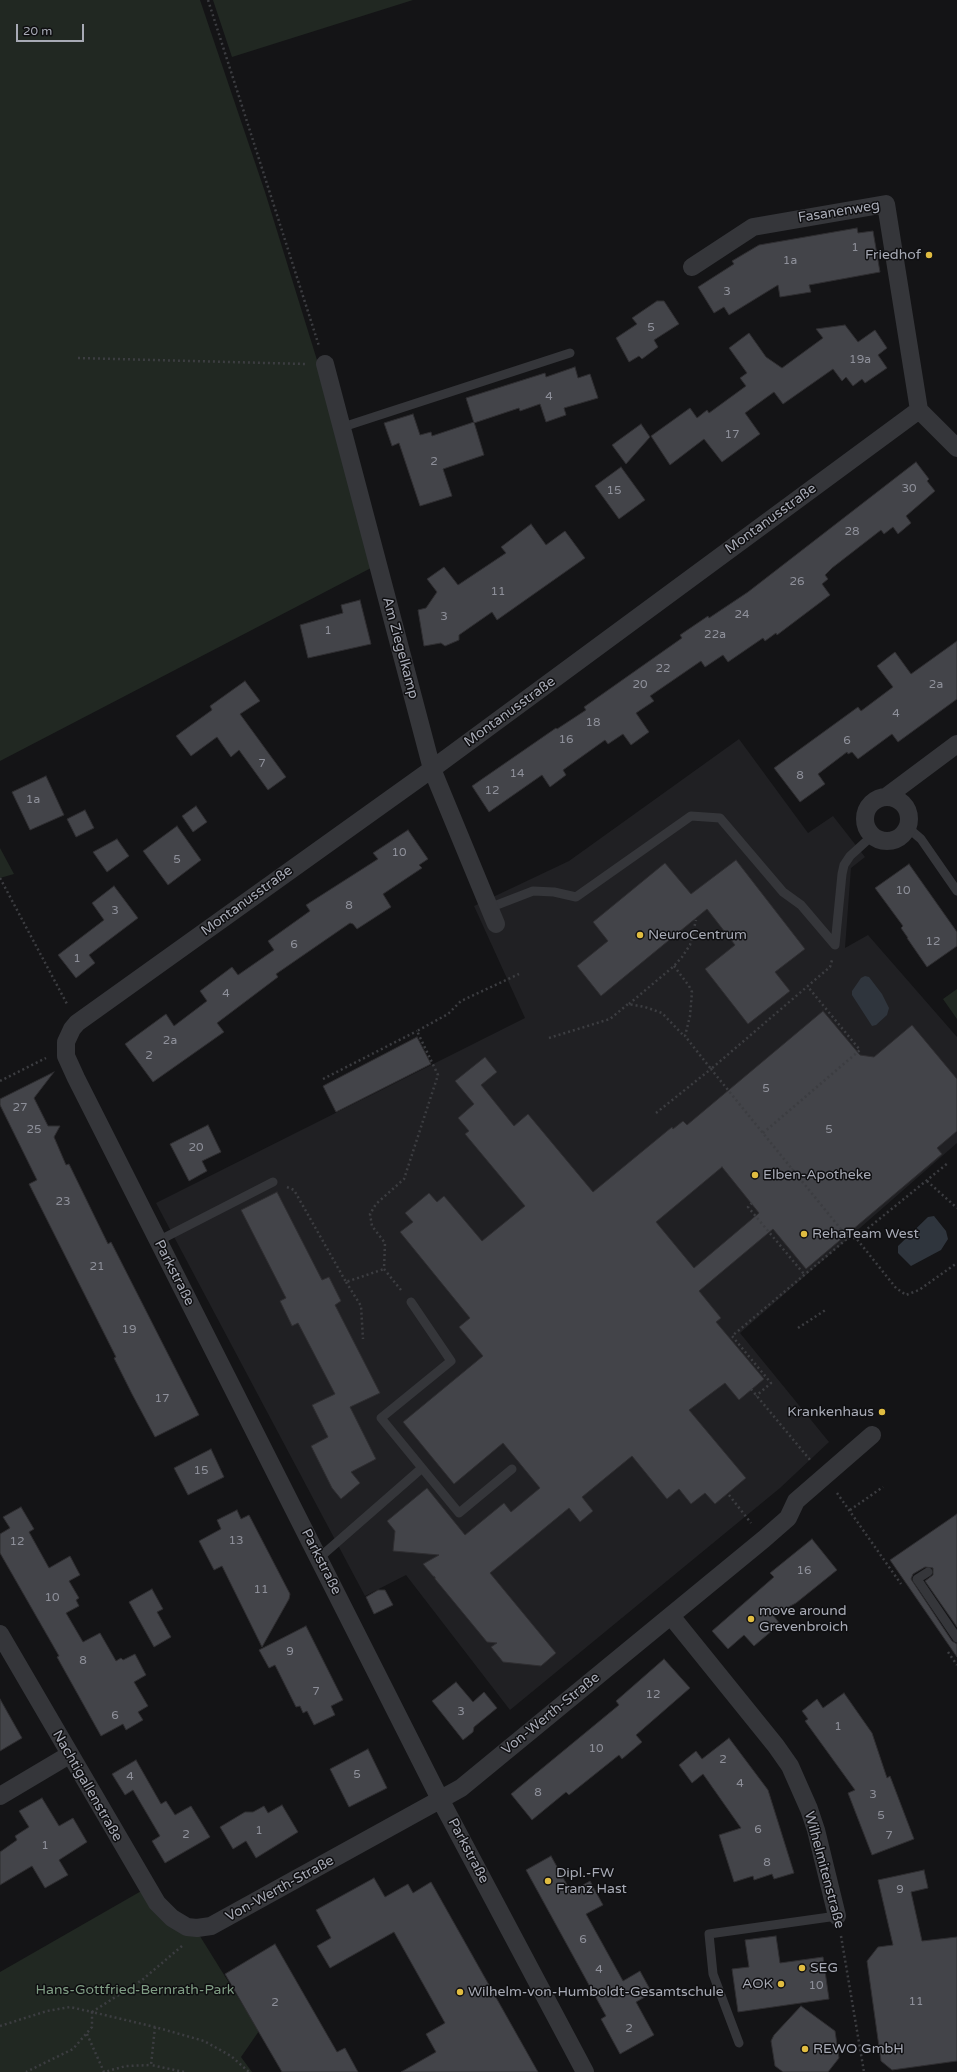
<!DOCTYPE html>
<html>
<head>
<meta charset="utf-8">
<style>
  body { margin:0 }
  #map { position:relative; width:957px; height:2072px; overflow:hidden; background:#141416; font-family:"Varela Round",sans-serif }
  canvas { display:block }
  .scale { position:absolute; left:16px; top:24px; width:68px; height:18px; box-sizing:border-box; border:2px solid #a7aab5; border-top:0; padding-left:5px; font-size:12px; line-height:14px; white-space:nowrap; color:#a7aab5; -webkit-text-stroke:3px #0f0f11; paint-order:stroke }
</style>
</head>
<body>
<div id="map">
<canvas width="957" height="2072"></canvas>
<div class="scale">20 m</div>
</div>
<script>
const ctx = document.querySelector('canvas').getContext('2d');
ctx.lineJoin = 'round';
function paint(path, color) { ctx.fillStyle = color; ctx.fill(path, 'evenodd'); }
const toPath = rows => new Path2D(rows.map(r => 'M' + r).join(''));
function stroke(path, color, width, dash) { ctx.strokeStyle = color; ctx.lineWidth = width; ctx.lineCap = dash ? 'butt' : 'round'; ctx.setLineDash(dash || []); ctx.stroke(path); }
function write(font, color, halo, rows, align = 'center') {
  ctx.font = font + ' "Varela Round",sans-serif'; ctx.lineWidth = 3; ctx.setLineDash([]); ctx.textBaseline = 'middle'; ctx.strokeStyle = halo; ctx.fillStyle = color; for (const [text, x, y, turn = 0] of rows) {
    ctx.save(); ctx.translate(x, y); ctx.rotate((+turn || 0) * Math.PI / 180); ctx.textAlign = isNaN(turn) ? turn : align; if (halo) ctx.strokeText(text, 0, 0); ctx.fillText(text, 0, 0); ctx.restore();
  }
}
const built = toPath([
  [739,739,808,833,833,816,865,857,851,868,845,948,868,935,957,1037,957,1143,740,1333,829,1442,780,1488,510,1710,406,1575,365,1596,156,1203,525,1018,474,906,569,861]
]);
const green = toPath([
  [0,0,200,0,265,192,321,373,371,568,0,761],
  [213,0,413,0,232,57],
  [0,848,14,874,0,878],
  [957,989,957,1019,943,999],
  [150,1886,193,1925,259,2031,241,2057,252,2072,0,2072,0,1972]
]);
const water = toPath([
  [865,976,869,977,882,994,889,1008,887,1015,876,1025,872,1026,852,995,852,991,861,978],
  [934,1216,946,1231,948,1239,941,1250,911,1266,898,1253,898,1246,928,1217]
]);
const building = toPath([
  [857,228,858,233,873,231,880,272,809,285,811,292,780,297,778,285,729,315,724,307,714,313,698,287,734,264,732,261,759,245,857,228],
  [657,301,664,301,679,324,654,340,658,347,642,359,639,356,629,362,616,338,637,324,632,318,657,301],
  [845,325,858,342,875,330,887,348,878,355,887,368,865,383,862,379,853,386,846,377,842,381,833,369,783,404,774,392,745,413,760,434,722,462,704,439,670,465,651,436,690,408,697,418,707,410,709,413,746,386,740,378,747,373,729,348,749,333,766,357,782,368,823,338,816,329,845,325],
  [575,367,578,378,590,374,598,398,564,408,566,415,546,422,540,404,520,411,519,408,474,423,466,398,545,373,546,377,575,367],
  [413,414,420,435,431,432,432,436,474,422,484,455,443,469,452,496,420,506,399,443,392,446,384,423,413,414],
  [641,424,650,437,626,464,612,445,641,424],
  [916,462,929,479,927,481,935,491,906,516,911,523,898,534,893,527,884,534,881,530,832,568,825,575,828,579,822,584,830,595,777,635,776,633,765,641,763,638,728,662,723,655,705,667,701,661,650,696,654,701,636,713,649,732,631,745,623,734,608,744,605,740,563,770,566,775,550,787,542,775,489,812,472,786,556,728,557,729,586,710,584,707,682,638,680,635,708,616,709,618,748,592,916,462],
  [621,467,645,500,619,519,595,486,621,467],
  [531,524,546,545,565,531,585,558,497,620,492,612,459,635,459,640,445,646,441,643,424,646,418,610,426,608,437,592,427,579,444,567,458,585,506,553,501,547,531,524],
  [360,600,371,644,308,658,300,625,343,613,341,605,360,600],
  [957,641,957,699,898,742,892,734,858,759,852,752,848,754,847,752,818,774,825,784,800,802,774,768,858,707,861,711,893,687,877,666,895,652,911,674,957,641],
  [245,681,260,701,240,714,286,777,268,790,239,750,231,757,217,737,191,756,176,736,212,710,210,706,245,681],
  [46,776,64,815,30,830,12,792,46,776],
  [196,806,207,822,193,832,182,816,196,806],
  [85,810,94,828,76,837,67,819,85,810],
  [177,826,201,860,168,885,143,851,177,826],
  [408,830,428,859,419,865,422,868,383,894,391,907,357,929,353,924,350,923,276,974,278,977,217,1023,224,1032,153,1082,125,1044,166,1014,174,1026,207,1001,200,991,232,967,238,975,274,950,268,941,310,911,306,905,378,859,373,853,408,830],
  [117,839,129,856,107,872,93,852,117,839],
  [736,860,805,949,775,972,790,991,748,1024,705,969,735,945,707,909,601,996,577,966,608,941,593,922,665,863,691,894,736,860],
  [909,864,957,932,957,946,927,967,907,938,908,938,901,928,903,926,875,888,909,864],
  [114,886,138,918,89,955,95,963,76,978,58,955,104,920,92,903,114,886],
  [823,1011,860,1055,874,1057,912,1025,957,1079,957,1131,937,1148,942,1154,806,1269,773,1229,699,1291,721,1318,716,1322,764,1379,739,1400,725,1383,689,1410,746,1478,715,1504,705,1493,691,1504,679,1489,667,1499,632,1456,582,1497,593,1511,580,1522,569,1508,490,1573,556,1653,541,1666,503,1662,491,1647,497,1643,487,1642,435,1579,435,1577,433,1576,423,1564,439,1555,393,1551,395,1531,387,1521,427,1488,465,1535,504,1503,511,1512,540,1488,503,1443,454,1484,403,1422,483,1356,459,1327,470,1318,400,1232,413,1222,405,1213,429,1193,437,1202,444,1196,482,1241,525,1206,465,1134,469,1131,458,1118,474,1104,455,1081,485,1057,497,1072,481,1085,514,1126,528,1114,593,1192,672,1127,673,1129,683,1121,687,1125,823,1011],
  [722,1167,759,1213,694,1268,656,1222,722,1167],
  [417,1037,431,1064,336,1112,323,1086,417,1037],
  [54,1072,34,1098,48,1126,60,1126,54,1137,66,1165,69,1164,108,1244,111,1242,199,1415,155,1437,132,1394,114,1358,116,1357,29,1184,37,1180,0,1105,0,1099,54,1072],
  [208,1125,221,1152,202,1161,207,1171,189,1181,170,1144,208,1125],
  [277,1192,322,1280,329,1277,341,1301,335,1305,380,1393,350,1407,376,1459,351,1472,360,1483,341,1499,332,1488,311,1446,328,1437,312,1405,335,1394,298,1323,292,1326,280,1301,286,1298,241,1210,277,1192],
  [211,1449,224,1477,188,1495,174,1468,211,1449],
  [21,1507,34,1529,29,1532,49,1568,70,1556,80,1575,69,1581,79,1598,76,1600,79,1606,66,1613,83,1642,100,1633,116,1661,121,1658,123,1660,135,1654,146,1675,134,1682,148,1706,138,1712,143,1720,126,1730,123,1724,101,1736,57,1657,59,1656,0,1553,0,1534,10,1528,3,1517,21,1507],
  [237,1510,241,1519,249,1515,290,1594,289,1599,262,1647,222,1566,214,1570,199,1541,221,1529,217,1520,237,1510],
  [957,1514,957,1627,925,1581,933,1575,933,1568,925,1567,913,1574,911,1579,952,1641,957,1644,957,1657,890,1560,957,1514],
  [812,1539,837,1570,796,1603,773,1615,780,1624,754,1646,744,1635,728,1649,712,1631,774,1577,770,1573,812,1539],
  [152,1589,163,1609,157,1612,171,1637,154,1647,129,1602,152,1589],
  [378,1590,385,1590,393,1605,374,1614,366,1597,378,1590],
  [306,1626,343,1700,331,1706,335,1715,314,1725,307,1711,303,1713,300,1706,296,1707,275,1665,269,1668,259,1650,306,1626],
  [664,1659,690,1688,636,1735,642,1742,622,1759,619,1755,569,1795,566,1792,532,1820,511,1794,619,1705,616,1701,664,1659],
  [456,1682,473,1702,484,1692,497,1708,474,1727,473,1732,463,1740,432,1701,456,1682],
  [844,1693,872,1733,887,1778,890,1776,914,1839,872,1855,848,1793,855,1790,805,1721,808,1719,802,1711,817,1699,823,1708,844,1693],
  [0,1699,22,1738,0,1751,0,1699],
  [729,1738,768,1790,794,1873,774,1879,772,1874,754,1880,753,1876,734,1882,719,1835,741,1828,703,1774,692,1783,679,1765,696,1751,702,1759,729,1738],
  [368,1749,387,1788,349,1807,330,1769,368,1749],
  [136,1760,161,1804,166,1801,175,1815,191,1806,210,1837,165,1863,152,1841,160,1836,133,1790,125,1795,112,1774,136,1760],
  [42,1798,59,1826,73,1818,87,1842,59,1860,68,1875,45,1888,32,1866,0,1885,0,1852,17,1840,15,1836,29,1827,19,1811,42,1798],
  [282,1805,298,1832,256,1858,246,1841,233,1849,220,1827,245,1812,253,1812,264,1806,268,1813,282,1805],
  [551,1856,571,1892,590,1881,603,1905,586,1914,623,1981,640,1971,652,1993,636,2002,654,2035,620,2054,601,2019,606,2016,526,1870,551,1856],
  [924,1870,928,1888,911,1892,922,1941,957,1937,957,2061,892,2070,881,2061,867,1961,878,1947,893,1945,878,1880,924,1870],
  [374,1878,385,1897,408,1884,413,1893,431,1882,538,2072,401,2072,436,2052,426,2034,445,2023,394,1932,330,1968,317,1946,331,1938,316,1910,374,1878],
  [776,1936,780,1963,823,1957,829,1999,738,2012,732,1969,749,1967,745,1940,776,1936],
  [275,1944,337,2052,345,2048,358,2072,282,2072,225,1974,275,1944],
  [801,2006,835,2031,839,2058,828,2072,783,2072,775,2066,771,2041,774,2035,801,2006]
]);
const path = toPath([
  [208,0,319,346],
  [78,358,305,364],
  [0,878,67,1004],
  [674,966,689,986,692,992,690,1016,685,1036,711,1069,830,967,832,960],
  [629,1004,674,966,682,957,690,945,696,920],
  [549,1038,610,1019,628,1004,645,1007,662,1013,684,1036],
  [323,1079,417,1031],
  [0,1081,46,1058],
  [656,1113,711,1069,848,1238,732,1336,771,1383,756,1396],
  [763,1133,860,1050,808,987],
  [784,1176,793,1169],
  [927,1181,957,1208],
  [287,1187,294,1190,346,1282,384,1269],
  [752,1203,748,1207,804,1274],
  [848,1238,856,1238,896,1288,906,1295,919,1290,957,1263],
  [856,1238,948,1163],
  [346,1282,361,1306,363,1339],
  [401,1290,384,1269,385,1243,372,1226,370,1214,376,1204,404,1179,438,1075,417,1031,448,1014,461,1001,519,974],
  [798,1328,827,1309],
  [751,1389,811,1461],
  [837,1493,901,1584],
  [729,1495,751,1523],
  [850,1510,883,1487],
  [948,1652,957,1665],
  [841,1936,864,2072],
  [182,1946,142,1980,92,2012,155,2027,204,2041,231,2056,249,2072],
  [0,2026,47,2011,70,2007,92,2012,92,2027,73,2049,26,2072],
  [155,2027,151,2065,184,2072],
  [87,2034,104,2072,126,2066,151,2065]
]);
const lane = toPath([
  [343,427,570,353],
  [907,827,921,839,957,891],
  [489,908,533,891,554,892,576,897,691,816,720,818,783,892,801,905,835,945,842,874,844,865,850,856,872,836],
  [158,1241,273,1182],
  [422,1468,459,1513,512,1469],
  [319,1558,422,1468,381,1418,451,1361,411,1302],
  [928,1572,917,1579,957,1638],
  [739,2043,713,1974,709,1934,837,1916]
]);
const street = toPath([
  [692,267,753,227,886,204,919,410],
  [325,364,432,769,496,924],
  [919,410,957,448],
  '865 819a22 22 0 1 1 44 0a22 22 0 1 1-44 0Z',
  [886,797,957,744],
  [671,1616,776,1746,790,1766,809,1809,816,1830,837,1916],
  [0,1634,157,1903,172,1918,187,1927,197,1928,211,1926,461,1788,764,1539,788,1518,796,1501,872,1435],
  [0,1796,69,1755],
  [585,2072,440,1799,76,1078,66,1056,66,1042,72,1029,77,1023,432,769,919,410]
]);
const markers = [
  [929,255,4,"#e0bc41"],
  [640,935,4,"#e0bc41"],
  [755,1175,4,"#e0bc41"],
  [804,1234,4,"#e0bc41"],
  [882,1412,4,"#e0bc41"],
  [751,1619,4,"#e0bc41"],
  [548,1881,4,"#e0bc41"],
  [802,1968,4,"#e0bc41"],
  [781,1984,4,"#e0bc41"],
  [460,1992,4,"#e0bc41"],
  [805,2049,4,"#e0bc41"]
];
const numberNames = [
  ["1",855,248],
  ["1a",790,261],
  ["3",727,292],
  ["5",651,328],
  ["19a",860,360],
  ["4",549,397],
  ["17",732,435],
  ["2",434,462],
  ["30",909,489],
  ["15",614,491],
  ["28",852,532],
  ["26",797,582],
  ["11",498,592],
  ["24",742,615],
  ["3",444,617],
  ["1",328,631],
  ["22a",715,635],
  ["22",663,669],
  ["20",640,685],
  ["2a",936,685],
  ["4",896,714],
  ["18",593,723],
  ["16",566,740],
  ["6",847,741],
  ["7",262,764],
  ["14",517,774],
  ["8",800,776],
  ["12",492,791],
  ["1a",33,800],
  ["10",399,853],
  ["5",177,860],
  ["10",903,891],
  ["8",349,906],
  ["3",115,911],
  ["12",933,942],
  ["6",294,945],
  ["1",77,959],
  ["4",226,994],
  ["2a",170,1041],
  ["2",149,1056],
  ["5",766,1089],
  ["27",20,1108],
  ["25",34,1130],
  ["5",829,1130],
  ["20",196,1148],
  ["23",63,1202],
  ["21",97,1267],
  ["19",129,1330],
  ["17",162,1399],
  ["15",201,1471],
  ["13",236,1541],
  ["12",17,1542],
  ["16",804,1571],
  ["11",261,1590],
  ["10",52,1598],
  ["9",290,1652],
  ["8",83,1661],
  ["7",316,1692],
  ["12",653,1695],
  ["3",461,1712],
  ["6",115,1716],
  ["1",838,1727],
  ["10",596,1749],
  ["2",723,1760],
  ["5",357,1775],
  ["4",130,1777],
  ["4",740,1784],
  ["8",538,1793],
  ["3",873,1795],
  ["5",881,1816],
  ["6",758,1830],
  ["1",259,1831],
  ["2",186,1835],
  ["7",889,1836],
  ["1",45,1846],
  ["8",767,1863],
  ["9",900,1890],
  ["6",583,1940],
  ["4",599,1970],
  ["10",816,1986],
  ["11",916,2002],
  ["2",275,2003],
  ["2",629,2029]
];
const streetNames = [
  ["Fasanenweg",839,212,-9],
  ["Montanusstraße",771,519,-36],
  ["Am Ziegelkamp",400,648,75],
  ["Montanusstraße",510,712,-36],
  ["Montanusstraße",247,901,-36],
  ["Parkstraße",174,1273,63],
  ["Parkstraße",321,1562,63],
  ["Von-Werth-Straße",551,1714,-39],
  ["Nachtigallenstraße",87,1786,60],
  ["Parkstraße",468,1851,62],
  ["Wilhelmitenstraße",824,1870,75],
  ["Von-Werth-Straße",280,1889,-29]
];
const poiNames = [
  ["Friedhof",921,255,"right"],
  ["NeuroCentrum",648,935],
  ["Elben-Apotheke",763,1175],
  ["RehaTeam West",812,1234],
  ["Krankenhaus",874,1412,"right"],
  ["move around",759,1611],
  ["Grevenbroich",759,1627],
  ["Dipl.-FW",556,1873],
  ["Franz Hast",556,1889],
  ["SEG",810,1968],
  ["AOK",773,1984,"right"],
  ["Wilhelm-von-Humboldt-Gesamtschule",468,1992],
  ["REWO GmbH",813,2049]
];
const parkNames = [
  ["Hans-Gottfried-Bernrath-Park",135,1990]
];
paint(built, '#202023');
paint(green, '#212822');
paint(water, '#2f353d');
paint(building, '#434449');
stroke(building, '#2f2e31', 1);
stroke(path, '#3c3d41', 2.5, [2, 3]);
stroke(lane, '#35363a', 9);
stroke(street, '#35363a', 18);
for (const [x, y, r, color] of markers) { const dot = new Path2D(); dot.arc(x, y, r, 0, 2 * Math.PI); ctx.fillStyle = color; ctx.fill(dot); stroke(dot, '#0f0f11', 1.5); }
write('12px', '#8e909a', null, numberNames);
write('14px', '#a7aab5', '#0f0f11', streetNames);
write('14px', '#a7aab5', '#0f0f11', poiNames, 'left');
write('14px', '#809e85', '#0f0f11', parkNames);
</script>
</body>
</html>
